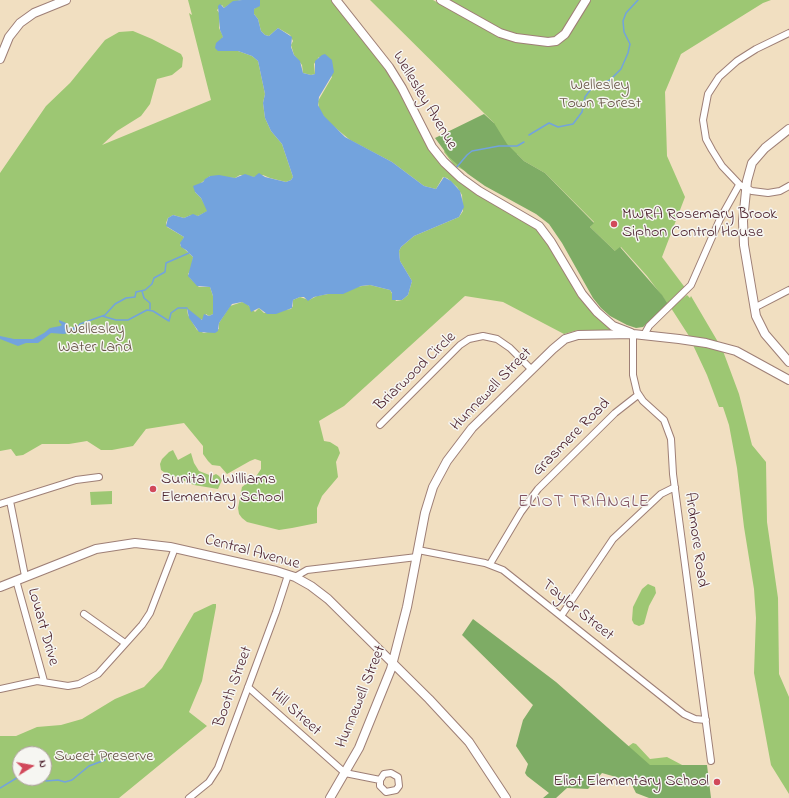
<!DOCTYPE html>
<html>
<head>
<meta charset="utf-8">
<style>
  body { margin:0 }
  #map { position:relative; width:789px; height:798px; overflow:hidden; background:#f1dfc1; font-family:"Indie Flower",sans-serif }
  canvas { display:block }
  .north { position:absolute; left:12px; top:746px; width:40px; height:40px; box-sizing:border-box; background:#f6f6f2; border:1px solid #b1a0a2; border-radius:50%; rotate:79deg; font-size:11px; font-weight:700; line-height:16px; text-align:center; color:#4a1f2b }
  .north::after { content:''; display:block; margin:auto; width:14px; height:18px; background:#d1495b; clip-path:polygon(50% 0,100% 100%,50% 72%,0 100%) }
</style>
</head>
<body>
<div id="map">
<canvas width="789" height="798"></canvas>
<div class="north">N</div>
</div>
<script>
const ctx = document.querySelector('canvas').getContext('2d');
ctx.lineJoin = 'round';
function paint(path, color) { ctx.fillStyle = color; ctx.fill(path, 'evenodd'); }
const toPath = rows => new Path2D(rows.map(r => 'M' + r).join(''));
function stroke(path, color, width, dash) { ctx.strokeStyle = color; ctx.lineWidth = width; ctx.lineCap = dash ? 'butt' : 'round'; ctx.setLineDash(dash || []); ctx.stroke(path); }
function write(font, color, halo, rows, align = 'center') {
  ctx.font = font + ' "Indie Flower",sans-serif'; ctx.lineWidth = 3; ctx.setLineDash([]); ctx.textBaseline = 'middle'; ctx.strokeStyle = halo; ctx.fillStyle = color; for (const [text, x, y, turn = 0] of rows) {
    ctx.save(); ctx.translate(x, y); ctx.rotate((+turn || 0) * Math.PI / 180); ctx.textAlign = isNaN(turn) ? turn : align; if (halo) ctx.strokeText(text, 0, 0); ctx.fillText(text, 0, 0); ctx.restore();
  }
}
const green = toPath([
  [188,0,242,0,233,2,224,8,222,5,217,10,220,14,219,28,223,36,221,51,238,51,252,56,258,61,265,94,263,103,265,118,271,131,282,144,293,177,291,180,286,182,270,178,263,175,254,177,240,175,235,178,210,176,201,183,195,192,201,198,208,211,198,216,191,215,184,218,173,215,168,218,166,223,167,227,184,237,180,245,193,257,192,268,188,274,190,278,199,287,210,287,213,296,213,314,209,316,206,314,204,320,198,319,187,309,188,315,197,330,204,333,219,329,219,323,230,306,242,302,247,304,255,312,259,308,264,313,291,309,293,306,293,300,300,297,309,300,317,296,328,294,340,294,355,287,370,285,390,290,396,301,402,300,408,295,412,281,400,261,399,251,401,247,414,236,459,217,463,211,462,195,457,187,447,178,443,177,436,189,424,186,392,162,350,140,326,120,319,109,318,101,332,77,319,57,314,64,315,74,311,75,303,73,302,65,294,55,291,45,293,41,290,35,278,28,269,36,265,35,261,31,258,19,254,14,254,9,260,4,260,0,333,0,386,69,443,163,538,225,584,298,615,330,578,330,564,334,503,302,465,296,344,406,319,421,324,441,330,442,338,447,340,453,336,462,338,477,322,496,317,508,317,523,292,528,279,530,247,522,242,518,239,514,238,508,242,487,257,475,261,469,261,461,255,459,250,461,227,474,220,466,212,465,208,461,203,454,203,446,184,423,146,429,133,446,112,450,101,450,87,441,69,444,42,444,23,455,16,456,11,449,0,451,0,173,46,106,70,83,105,40,119,32,133,31,152,39,181,54,183,58,182,67,172,75,157,79,150,104,141,116,117,131,102,145,211,100,189,13,192,15],
  [370,0,433,0,499,36,515,41,548,46,558,44,568,36,590,0,771,0,763,3,681,54,665,92,667,156,685,197,662,257,686,289,668,304,647,276,621,247,616,252,590,227,594,222,545,173,524,161,517,154,467,172,454,165,444,152,445,150,494,123],
  [448,0,582,0,568,25,559,35,551,39,517,34,501,30],
  [687,295,690,298,691,296,718,342,689,336,671,308],
  [693,345,723,351,739,394,752,445,766,462,767,522,778,598,779,674,789,697,789,794,771,765,754,673,756,618,754,589,744,527,737,468,729,425,723,407,719,407,707,375],
  [173,450,178,460,191,453,194,463,199,471,212,476,216,474,219,476,222,480,218,489,194,485,182,480,182,478,168,475,161,470,160,464,162,459,169,452],
  [112,491,112,504,91,505,90,492],
  [648,584,655,587,656,593,649,606,644,624,639,626,634,624,632,620,633,607,642,589],
  [213,604,216,604,216,607,202,681,189,712,207,726,119,798,0,798,0,736,16,736,37,727,61,725,82,719,115,699,144,687,162,668,194,613],
  [20,754,44,754,44,778,20,778],
  [633,743,636,744,650,759,667,757,684,766,660,773,626,748]
]);
const forest = toPath([
  [484,114,494,123,507,144,524,161,545,173,594,223,590,227,615,251,620,247,662,295,668,304,643,327,636,328,627,325,610,316,601,308,593,298,562,243,549,224,536,214,485,186,468,174,449,157,435,138],
  [473,619,556,682,650,765,707,765,711,798,649,798,636,793,630,781,602,773,588,789,567,788,556,798,543,798,549,793,527,776,525,773,528,764,516,746,523,720,533,705,462,635]
]);
const water = toPath([
  [242,0,260,0,260,6,254,9,254,14,258,19,261,31,265,35,269,36,278,28,292,37,291,47,294,55,300,61,303,73,311,75,315,74,315,61,322,55,325,54,332,60,334,72,319,97,318,105,324,116,345,137,392,162,424,186,436,189,444,177,451,181,460,191,464,207,459,217,414,236,401,247,399,251,400,261,412,281,408,295,402,300,392,300,392,293,390,290,370,285,361,286,343,294,328,294,314,297,308,301,304,297,300,297,293,300,292,308,276,314,267,314,259,308,251,312,249,306,242,302,232,304,219,323,218,331,215,333,199,332,189,318,187,308,202,320,204,314,209,316,213,314,213,296,210,287,197,286,188,276,193,257,186,250,181,247,180,243,184,237,166,226,168,218,173,215,184,218,193,214,198,216,207,211,201,198,195,192,193,186,203,182,205,179,210,176,219,175,235,178,245,174,254,177,259,173,265,177,286,182,291,180,293,177,282,144,271,131,265,118,263,103,265,94,258,61,252,56,238,51,218,51,215,48,216,43,223,37,220,30,218,6,220,4,224,8,233,1],
  [59,320,66,323,69,328,74,327,77,330,64,334,51,333,38,343,26,343,18,346,0,339,0,336,14,339,33,339,44,333,50,328,60,326,62,325,59,322]
]);
const stream = toPath([
  [529,135,549,123,558,127,573,124,582,112,585,97,591,89,610,80,621,69,628,53,630,44,624,32,623,21,626,13,638,0],
  [456,168,467,155,472,151,499,146,517,146,524,142],
  [142,291,144,298,150,303,150,309],
  [102,316,116,320,128,320,147,310,153,311,169,321,171,313,178,308,187,308],
  [77,329,80,324,105,315,115,304,126,298,135,297,136,292,145,290,152,284,154,278,165,272,166,263,189,253],
  [44,769,46,781,58,780,65,782,72,780,89,766,105,760],
  [0,788,20,776]
]);
const street = toPath([
  [789,33,756,49,737,61,719,77,708,94,703,120,706,139,712,150,722,166,740,185,752,191,768,193,780,191,789,186],
  [754,308,789,290],
  [633,334,633,375,637,392,643,401,664,420,671,439,673,474,711,761],
  [644,335,649,326,691,285,720,219,739,185],
  [380,425,460,345,469,339,483,336,497,339,510,348,531,369],
  [10,501,25,576],
  [0,504,76,480,99,477],
  [418,550,485,563,503,570,684,714,695,719,706,720],
  [490,564,521,512,538,489,615,413,638,395],
  [295,577,307,570,417,557],
  [16,580,44,681],
  [84,614,125,643],
  [561,616,613,539,661,494,675,487],
  [248,687,345,773,380,780,380,786,386,792,396,790,399,786,398,777,391,773,384,774,380,780],
  [0,689,37,681,68,686,79,684,98,674,142,625,150,613,175,548],
  [189,798,209,782,218,768,276,612,288,575]
]);
const secondary = toPath([
  [336,0,389,67,402,88,432,147,444,162,461,178,479,191,539,226,551,242,582,294,597,312,613,326,631,333],
  [441,0,500,33,516,38,548,42,556,41,565,34,586,0],
  [0,59,9,37,20,23,34,13,66,0],
  [789,129,765,148,752,163,747,181,743,221,744,245,756,316,765,334,789,362],
  [0,587,96,549,135,543,170,547,276,571,295,577,311,586,328,599,429,699,469,742,506,798],
  [330,798,359,748,391,669,407,607,425,513,433,487,447,461,472,428,553,349,565,339,578,335,633,334,679,339,706,343,736,351,789,380]
]);
const markers = [
  [614,224,4,"#d1495b"],
  [153,489,4,"#d1495b"],
  [717,782,4,"#d1495b"]
];
const parkNames = [
  ["Wellesley",600,86],
  ["Town Forest",600,104],
  ["Wellesley",95,330],
  ["Water Land",95,348],
  ["Sweet Preserve",104,757]
];
const streetNames = [
  ["Wellesley Avenue",424,101,59],
  ["Briarwood Circle",416,372,-44],
  ["Hunnewell Street",492,390,-46],
  ["Grasmere Road",572,438,-45],
  ["Ardmore Road",695,540,82],
  ["Central Avenue",252,553,15],
  ["Taylor Street",577,611,39],
  ["Louart Drive",42,627,74],
  ["Booth Street",234,687,-70],
  ["Hunnewell Street",362,697,-68],
  ["Hill Street",295,713,42]
];
const poiNames = [
  ["MWRA Rosemary Brook",622,215],
  ["Siphon Control House",622,233],
  ["Sunita L. Williams",161,480],
  ["Elementary School",161,498],
  ["Eliot Elementary School",709,782,"right"]
];
const neighbourhoodNames = [
  ["ELIOT TRIANGLE",584,503]
];
paint(green, '#9dc773');
paint(forest, '#7eac65');
paint(water, '#73a3dd');
stroke(stream, '#73a3dd', 1.5);
stroke(street, '#9e7f76', 8);
stroke(secondary, '#9e7f76', 10);
stroke(street, '#fff', 6);
stroke(secondary, '#fff', 8);
for (const [x, y, r, color] of markers) { const dot = new Path2D(); dot.arc(x, y, r, 0, 2 * Math.PI); ctx.fillStyle = color; ctx.fill(dot); stroke(dot, '#f6f6f2', 1.5); }
write('16px', '#635141', '#f6f6f2', parkNames);
write('16px', '#4a1f2b', '#f6f6f2', streetNames);
write('16px', '#4a1f2b', '#f6f6f2', poiNames, 'left');
ctx.letterSpacing = '1px';
write('17px', '#815260', '#f6f6f2', neighbourhoodNames);
ctx.letterSpacing = '0px';
</script>
</body>
</html>
